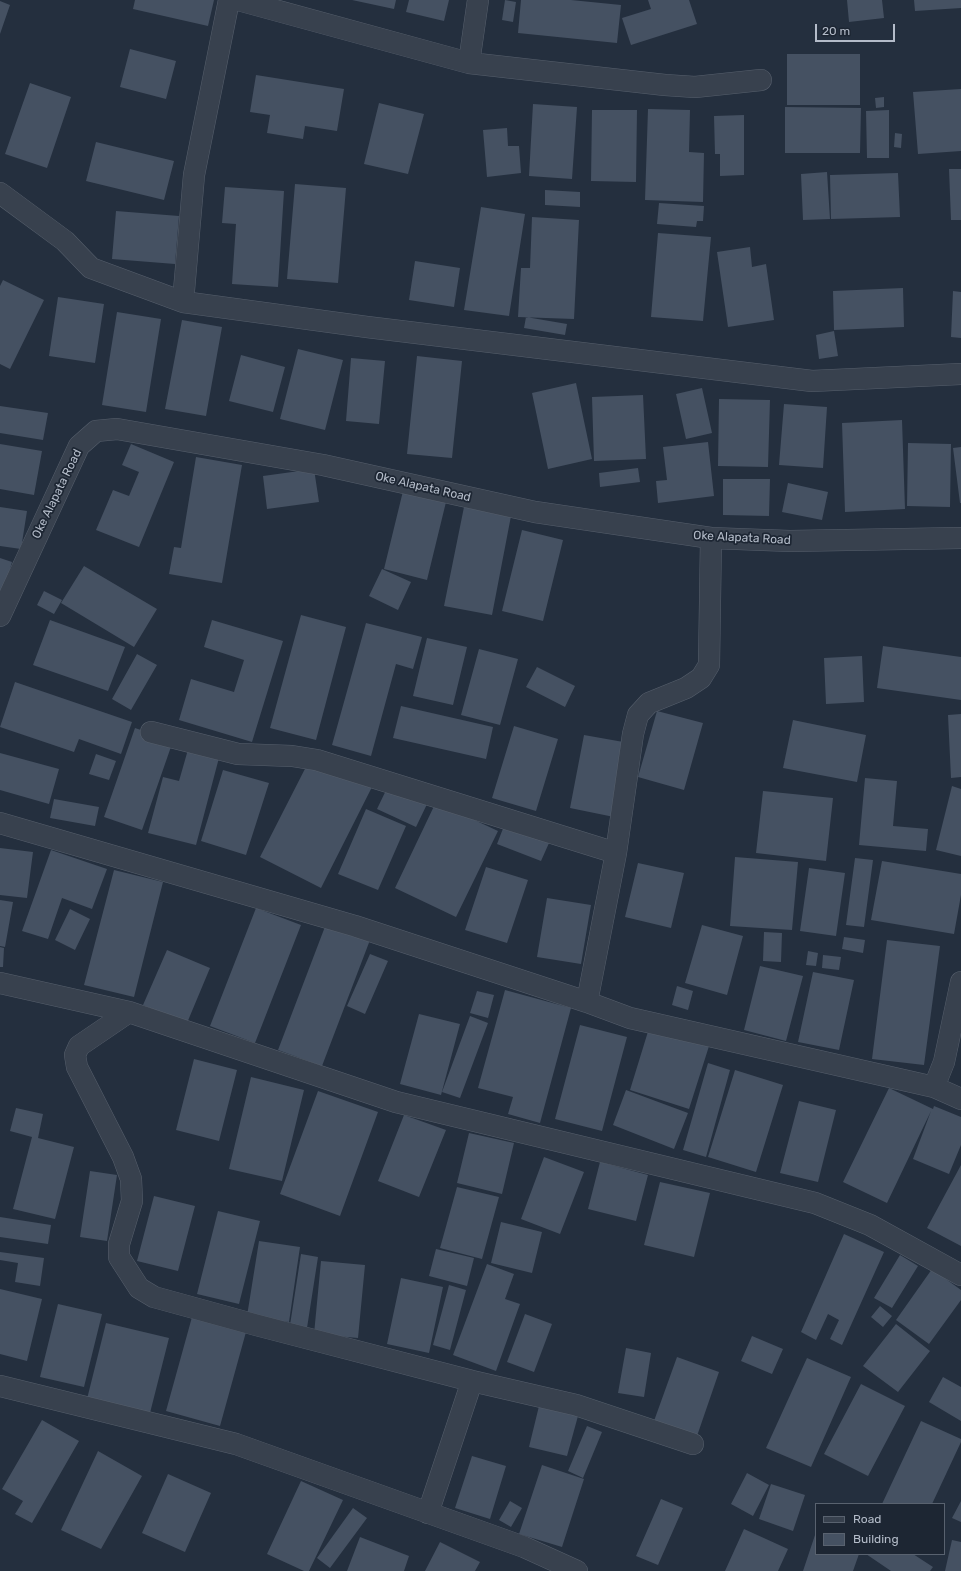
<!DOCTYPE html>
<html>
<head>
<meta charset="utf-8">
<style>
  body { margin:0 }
  #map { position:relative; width:961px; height:1571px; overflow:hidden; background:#242f3e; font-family:Rubik,sans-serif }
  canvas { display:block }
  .legend { position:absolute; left:815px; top:1503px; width:130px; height:52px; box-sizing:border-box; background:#1d2633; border:1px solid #59626f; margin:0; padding:5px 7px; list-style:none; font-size:12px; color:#b4bcc9 }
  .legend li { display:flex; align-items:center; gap:8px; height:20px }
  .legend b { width:20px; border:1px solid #59626f }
  .scale { position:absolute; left:815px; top:24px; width:80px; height:18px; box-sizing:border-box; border:2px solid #b4bcc9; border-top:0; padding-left:5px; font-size:12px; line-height:14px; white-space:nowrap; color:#b4bcc9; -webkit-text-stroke:3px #1d2633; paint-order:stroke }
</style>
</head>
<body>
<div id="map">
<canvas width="961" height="1571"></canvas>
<ul class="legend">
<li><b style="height:5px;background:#38414e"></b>Road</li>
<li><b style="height:11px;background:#455162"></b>Building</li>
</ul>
<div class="scale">20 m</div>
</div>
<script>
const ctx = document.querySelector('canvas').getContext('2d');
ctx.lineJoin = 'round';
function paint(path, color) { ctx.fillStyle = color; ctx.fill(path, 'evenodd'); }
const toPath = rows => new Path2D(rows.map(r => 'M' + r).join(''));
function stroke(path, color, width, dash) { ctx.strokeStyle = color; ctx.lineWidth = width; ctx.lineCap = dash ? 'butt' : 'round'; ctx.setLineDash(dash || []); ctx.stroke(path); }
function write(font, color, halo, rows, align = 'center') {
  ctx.font = font + ' Rubik,sans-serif'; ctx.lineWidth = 3.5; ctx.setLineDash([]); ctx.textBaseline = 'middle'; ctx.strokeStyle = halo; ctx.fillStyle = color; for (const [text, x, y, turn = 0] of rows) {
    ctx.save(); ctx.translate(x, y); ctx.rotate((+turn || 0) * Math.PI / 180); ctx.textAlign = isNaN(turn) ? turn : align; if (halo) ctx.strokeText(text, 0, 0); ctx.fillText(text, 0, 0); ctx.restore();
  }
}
const building = toPath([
  [135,0,214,0,208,26,133,9],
  [352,0,396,0,394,9],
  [409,0,449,0,444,21,406,12],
  [505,0,516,2,513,22,502,20],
  [521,0,571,0,621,5,617,43,518,33],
  [648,0,689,0,697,24,631,45,622,18,651,9],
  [847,0,882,0,884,18,849,22],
  [914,0,961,0,961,8,915,11],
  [0,1,10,5,0,34],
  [130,49,176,61,166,99,120,87],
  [787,54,860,54,860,105,787,105],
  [256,75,344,89,337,131,305,126,303,139,267,133,270,115,250,112],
  [30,83,71,97,47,168,5,154],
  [961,89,961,151,918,154,913,92],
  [884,97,884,107,876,108,875,98],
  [379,103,424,114,408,174,364,164],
  [533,104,577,107,572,179,529,176],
  [785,107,861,108,860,153,785,153],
  [648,109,690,110,689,152,704,153,703,202,645,200],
  [592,110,637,110,636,182,591,181],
  [889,110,889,158,867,158,866,111],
  [744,115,744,175,720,176,720,154,715,154,714,116],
  [507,128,508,146,519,146,521,173,487,177,483,130],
  [895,133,902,134,901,148,894,147],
  [96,142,174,161,164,200,86,181],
  [949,169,961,169,961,220,951,220],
  [827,172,830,219,803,220,801,174],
  [898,173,900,217,831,219,830,175],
  [295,184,346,188,338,283,287,279],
  [225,187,284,191,278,287,232,284,236,224,222,223],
  [545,190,580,192,580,207,545,205],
  [659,203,704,206,703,221,697,221,696,227,657,224],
  [481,207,525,214,509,316,464,310],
  [116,211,179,216,175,264,112,259],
  [532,217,579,220,574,319,518,317,521,268,530,268],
  [658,233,711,237,703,321,651,317],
  [750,247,752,267,766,264,774,320,728,327,717,252],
  [415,261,460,268,454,307,409,300],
  [3,280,44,300,10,369,0,364,0,286],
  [903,288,904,327,834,330,833,291],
  [953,291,961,292,961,338,951,337],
  [58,297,104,304,95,363,49,356],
  [117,312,161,319,146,412,102,405],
  [526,317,567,324,565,335,524,328],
  [182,320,222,327,206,416,165,409],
  [834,331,838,356,819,359,816,335],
  [298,349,343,360,325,430,280,419],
  [241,355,285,367,273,412,229,401],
  [417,356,462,361,452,458,407,454],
  [351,358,385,361,379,424,346,421],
  [576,383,592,459,548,469,532,393],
  [702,388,712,433,686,439,676,394],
  [643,395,646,459,594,461,592,397],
  [719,399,770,400,768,467,718,466],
  [784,404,827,407,823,468,779,465],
  [0,406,48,413,43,440,0,433],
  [902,420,905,509,845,512,842,423],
  [708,442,714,496,658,503,656,481,667,480,663,447],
  [908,443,951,444,950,507,907,506],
  [0,444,42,451,34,495,0,489],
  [131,444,174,462,139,547,96,530,113,490,129,496,139,472,122,465],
  [961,447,961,503,960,503,953,448],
  [196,457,242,465,222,583,169,574,174,547,181,548],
  [638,468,640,482,600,487,599,473],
  [314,469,319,502,267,509,263,476],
  [723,479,770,479,769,516,723,515],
  [788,483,828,492,822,520,782,512],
  [403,491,446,502,427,580,384,569],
  [0,507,27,511,21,549,0,546],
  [464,507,511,516,492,615,444,606],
  [522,530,563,540,543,621,502,611],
  [0,558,12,562,0,604],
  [84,566,157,609,134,647,61,603],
  [382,569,411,582,398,610,369,596],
  [44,591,62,600,54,614,37,605],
  [301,615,346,627,316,740,270,728],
  [50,620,125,647,108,691,33,665],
  [212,620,283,641,252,742,179,720,191,679,234,692,244,660,204,647],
  [366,623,422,637,413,669,396,664,371,756,332,745],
  [427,638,467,647,453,705,413,696],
  [883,646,961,657,961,700,877,688],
  [479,649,518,659,500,725,461,715],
  [137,654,157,665,131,710,112,699],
  [862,656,864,702,826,704,824,658],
  [537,667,575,686,565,707,526,687],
  [15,682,132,722,121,754,79,739,74,752,0,727],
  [401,706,493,727,486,759,393,738],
  [657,711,703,723,684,790,638,777],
  [961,714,961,777,951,778,948,715],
  [793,720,866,735,857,782,783,768],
  [514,726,558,739,536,811,492,798],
  [135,728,173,741,142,830,104,817],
  [584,735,629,743,614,817,570,808],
  [189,746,220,754,196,845,148,833,163,777,179,781],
  [0,753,59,769,49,804,0,790],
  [96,754,116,761,109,780,89,774],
  [311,757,372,787,321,888,260,857],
  [223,770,269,783,246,855,201,841],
  [865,778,897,781,893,826,928,829,926,851,859,845],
  [390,782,429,800,416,827,377,809],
  [952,786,961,789,961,856,936,850],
  [763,791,833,798,826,861,756,853],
  [54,799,99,807,95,826,50,818],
  [436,802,498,831,456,917,395,888],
  [366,809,406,826,378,890,338,874],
  [504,826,549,843,541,861,497,844],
  [0,848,33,852,27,898,0,895],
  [51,850,107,869,92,909,62,898,48,939,22,931],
  [735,857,798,862,792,930,730,926],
  [855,858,873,860,864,927,846,925],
  [882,861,961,874,961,895,954,934,871,920],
  [638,863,684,873,671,928,625,917],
  [486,867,528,880,507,943,465,930],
  [809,868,845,873,836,936,800,931],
  [114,870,163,882,134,997,84,985],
  [547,898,591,905,581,964,537,957],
  [0,900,13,902,5,947,0,946],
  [256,908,301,925,255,1043,210,1026],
  [70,909,90,919,75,950,55,940],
  [326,924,370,940,322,1066,278,1050],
  [702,925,743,936,727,995,685,983],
  [764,932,782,933,781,962,763,961],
  [844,937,865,940,863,953,842,949],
  [887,940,940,946,924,1065,872,1059],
  [0,947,4,948,3,967,0,967],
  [167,950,210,968,187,1023,143,1005],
  [808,951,818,953,816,966,806,965],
  [370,954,388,961,365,1014,347,1006],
  [823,955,841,957,839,970,822,968],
  [760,966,803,976,786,1041,744,1030],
  [813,972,854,980,839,1050,798,1042],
  [677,986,693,991,688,1010,672,1005],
  [505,990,571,1008,540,1123,508,1114,513,1097,478,1088],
  [477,991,494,995,488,1018,470,1013],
  [419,1014,460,1024,441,1095,400,1084],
  [470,1016,488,1023,460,1098,442,1092],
  [580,1025,627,1037,602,1131,555,1119],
  [650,1025,710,1043,689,1109,630,1090],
  [194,1059,237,1070,219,1141,176,1130],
  [708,1063,730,1070,706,1157,683,1150],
  [735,1070,783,1085,756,1172,708,1157],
  [251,1077,304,1090,282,1181,229,1169],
  [889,1088,933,1109,934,1106,961,1117,961,1145,949,1174,913,1159,931,1111,887,1203,843,1182],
  [626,1090,688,1113,674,1149,613,1125],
  [318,1091,378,1112,340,1216,280,1194],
  [799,1101,836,1110,818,1182,780,1173],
  [16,1108,43,1114,38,1138,74,1147,55,1219,13,1209,32,1137,10,1131],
  [404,1115,446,1130,419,1197,378,1181],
  [469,1133,514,1143,502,1194,457,1183],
  [544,1157,584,1172,560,1234,521,1219],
  [600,1162,648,1175,636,1221,588,1209],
  [961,1165,961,1246,927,1228],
  [90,1171,117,1175,107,1241,80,1237],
  [660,1182,710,1193,694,1257,644,1245],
  [457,1187,499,1197,482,1259,440,1248],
  [154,1196,195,1206,178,1271,137,1261],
  [218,1211,260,1221,239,1304,197,1294],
  [0,1217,51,1225,48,1244,0,1237],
  [501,1222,542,1232,532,1273,491,1263],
  [844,1234,884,1252,842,1345,830,1339,839,1320,828,1314,816,1340,801,1332],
  [259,1241,300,1247,289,1322,247,1316],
  [436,1249,474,1258,467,1286,429,1276],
  [0,1252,44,1258,40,1286,15,1282,18,1263,0,1260],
  [301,1254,318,1257,307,1328,290,1325],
  [900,1255,918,1266,892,1308,874,1298],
  [321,1261,365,1265,358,1338,314,1334],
  [487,1264,514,1274,505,1299,520,1304,496,1371,453,1355],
  [932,1269,961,1290,961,1300,929,1344,896,1320],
  [401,1278,443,1287,429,1353,387,1344],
  [449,1285,466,1290,450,1350,433,1345],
  [0,1289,42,1299,27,1361,0,1354],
  [58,1304,102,1314,84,1387,40,1377],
  [880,1306,892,1316,883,1327,871,1317],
  [525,1314,552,1324,534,1372,507,1362],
  [192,1317,246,1332,220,1426,166,1411],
  [106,1323,169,1338,150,1413,87,1399],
  [896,1324,930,1351,898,1392,863,1366],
  [752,1336,783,1349,772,1374,741,1361],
  [626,1348,651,1353,644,1397,618,1393],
  [677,1357,719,1372,697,1436,654,1421],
  [807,1358,851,1377,811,1467,766,1448],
  [943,1377,961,1387,961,1421,929,1402],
  [861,1384,905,1406,868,1476,824,1454],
  [539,1406,578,1416,567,1456,529,1447],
  [42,1420,79,1441,32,1523,15,1514,23,1501,2,1489],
  [921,1421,961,1439,961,1442,932,1504,882,1504],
  [587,1426,602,1432,583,1478,568,1471],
  [98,1451,142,1476,101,1549,61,1530],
  [472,1456,506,1466,490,1519,455,1508],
  [542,1465,584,1479,562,1547,519,1534],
  [747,1473,769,1485,753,1516,731,1504],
  [168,1474,211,1493,185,1552,142,1533],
  [301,1481,343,1500,309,1571,304,1571,267,1554],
  [771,1484,805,1495,793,1531,759,1519],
  [661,1499,683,1508,658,1565,636,1556],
  [510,1501,522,1508,511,1527,499,1520],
  [961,1501,961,1522,952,1518],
  [353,1508,367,1518,330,1568,317,1558],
  [744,1529,788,1549,778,1571,725,1571],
  [816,1532,816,1554,859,1554,853,1571,803,1571],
  [360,1537,409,1556,404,1571,347,1571],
  [952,1540,961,1542,961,1571,945,1571],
  [440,1542,480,1562,475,1571,425,1571],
  [866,1554,913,1554,933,1567,930,1571,891,1571]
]);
const street = toPath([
  [238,0,469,63,665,85,695,87,761,80],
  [469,63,478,0],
  [0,193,65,241,91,268,183,302,367,327,812,381,961,374],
  [183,302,194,175,229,0],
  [0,616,79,446,96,431,117,429,323,465,535,512,711,538,790,541,961,538],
  [151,732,238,754,292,756,317,760,616,853],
  [0,823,355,926,587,1002,630,1018,934,1087,961,1099],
  [0,983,129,1012,396,1102,815,1203,870,1225,961,1275],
  [587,1002,616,853,633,734,638,715,649,703,686,688,701,678,709,665,711,538],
  [129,1012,79,1046,75,1055,77,1067,123,1157,131,1179,132,1201,119,1244,119,1257,139,1288,154,1297,256,1325,472,1381,576,1405,693,1444],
  [934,1087,944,1062,961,982],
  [0,1386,236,1444,524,1547,577,1571],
  [428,1513,472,1381]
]);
const streetNames = [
  ["Oke Alapata Road",423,487,13],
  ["Oke Alapata Road",57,494,-64],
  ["Oke Alapata Road",742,538,3]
];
paint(building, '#455162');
stroke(street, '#565f6c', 22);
stroke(street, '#38414e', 21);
write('12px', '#b4bcc9', '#1d2633', streetNames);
</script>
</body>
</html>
